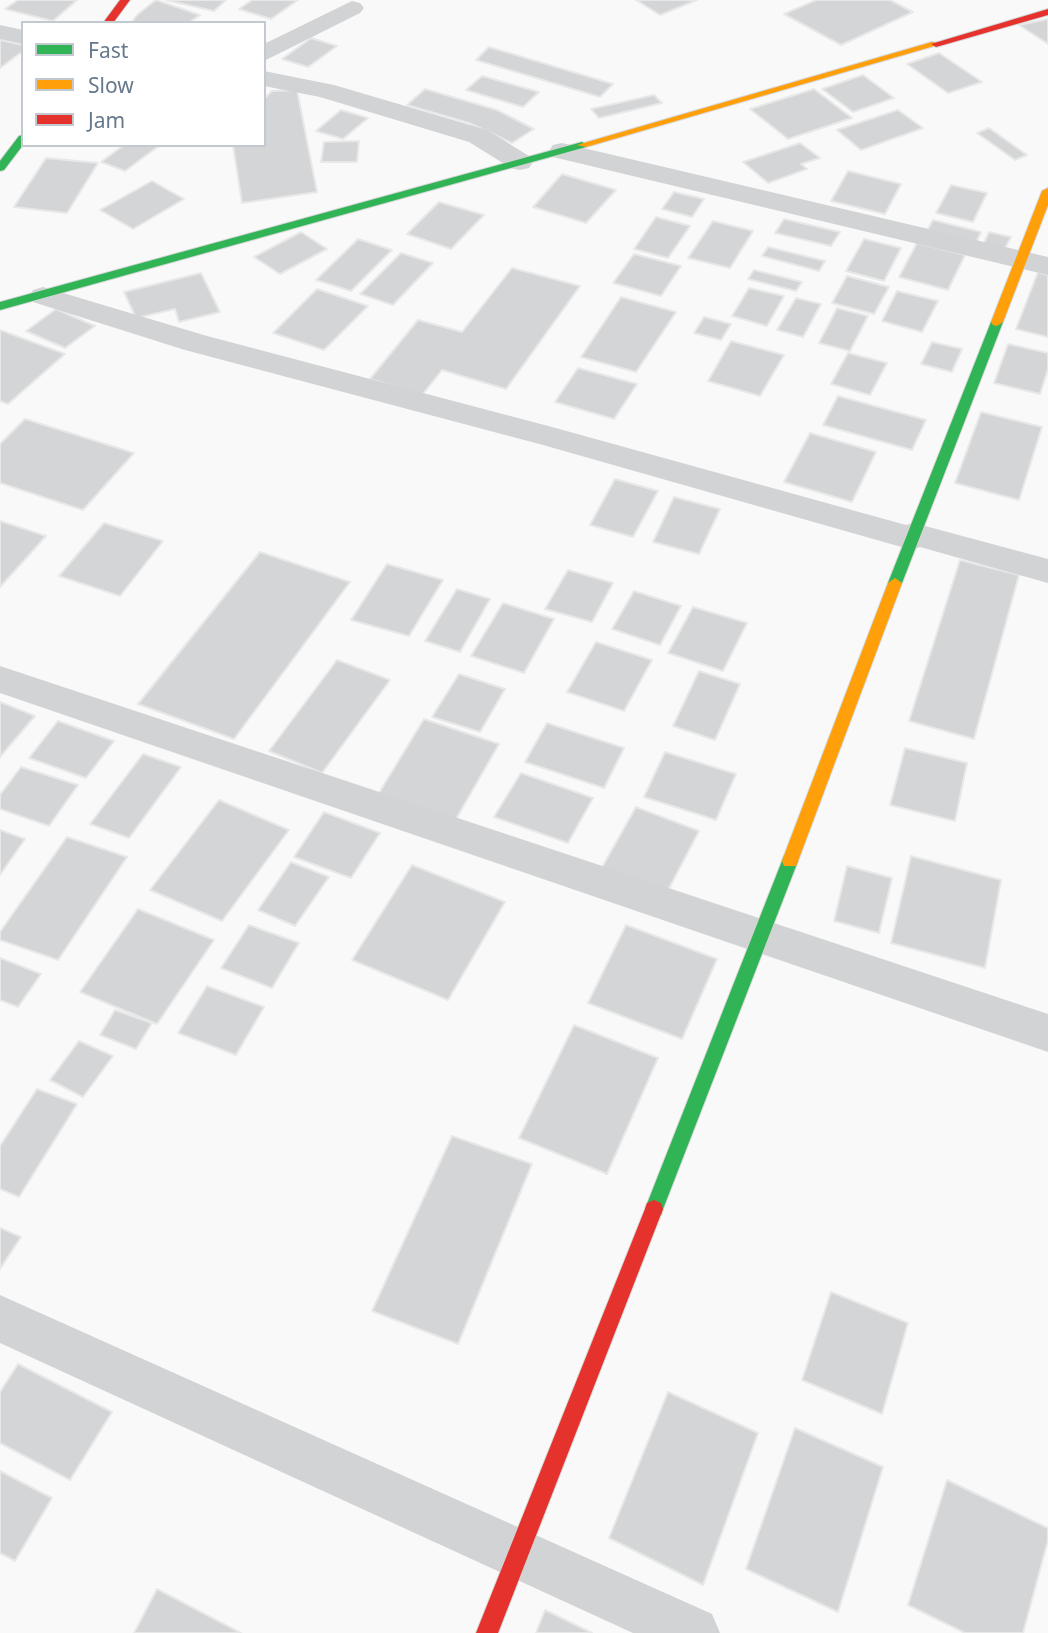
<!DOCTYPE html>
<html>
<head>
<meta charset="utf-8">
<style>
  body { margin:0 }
  #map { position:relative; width:1048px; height:1633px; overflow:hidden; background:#f9f9f9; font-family:"Noto Sans",sans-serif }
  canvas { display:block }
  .legend { position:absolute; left:21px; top:21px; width:245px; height:126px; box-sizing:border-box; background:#fff; border:2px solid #c2c9d1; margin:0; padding:9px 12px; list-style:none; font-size:21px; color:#66788b }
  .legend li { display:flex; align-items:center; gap:14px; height:35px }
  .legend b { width:35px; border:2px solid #c2c9d1 }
</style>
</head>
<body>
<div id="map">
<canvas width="1048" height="1633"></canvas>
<ul class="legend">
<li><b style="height:9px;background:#30b455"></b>Fast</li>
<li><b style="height:9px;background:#ff9f0a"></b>Slow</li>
<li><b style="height:9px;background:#e5322d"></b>Jam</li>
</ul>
</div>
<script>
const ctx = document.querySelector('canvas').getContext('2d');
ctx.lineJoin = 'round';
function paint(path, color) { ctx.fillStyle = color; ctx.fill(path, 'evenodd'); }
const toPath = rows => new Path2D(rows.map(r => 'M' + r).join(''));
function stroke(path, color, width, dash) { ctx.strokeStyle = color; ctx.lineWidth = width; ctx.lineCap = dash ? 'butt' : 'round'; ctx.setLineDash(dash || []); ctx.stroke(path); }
const building = toPath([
  [18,0,77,0,53,21,5,9,18,0],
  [156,0,200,15,188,23,131,23,137,15,156,0],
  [166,0,226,0,214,11,166,0],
  [252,0,298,0,271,19,239,9,252,0],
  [636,0,697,0,660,15,636,0],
  [816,0,890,0,913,12,841,45,784,14,816,0],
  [1048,19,1048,44,1019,25,1048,19],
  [311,38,337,46,308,67,282,59,311,38],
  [0,40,23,45,23,51,0,68,0,40],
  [489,47,613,84,600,97,476,60,489,47],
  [939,53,982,82,948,93,907,64,939,53],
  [863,75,894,98,853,112,822,89,863,75],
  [482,76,539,92,523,107,466,90,482,76],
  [425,89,497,110,534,129,512,143,469,123,407,105,425,89],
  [814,89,852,118,788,139,750,109,814,89],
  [297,90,317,192,242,203,233,145,264,145,264,99,272,91,297,90],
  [654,95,662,103,599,118,591,109,654,95],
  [341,110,368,118,343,139,316,131,341,110],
  [898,110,923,128,861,150,837,130,898,110],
  [989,128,1027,155,1015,160,977,133,989,128],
  [359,141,357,162,321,162,324,142,359,141],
  [800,143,820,158,801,164,807,169,768,183,743,162,800,143],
  [124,145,160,145,125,171,101,162,124,145],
  [46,158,98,163,67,213,14,207,46,158],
  [848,171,901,184,885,214,831,201,848,171],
  [562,174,616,190,586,223,533,207,562,174],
  [152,181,184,199,133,229,100,210,152,181],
  [951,185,987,193,973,222,936,213,951,185],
  [674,192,704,199,692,217,662,209,674,192],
  [439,202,484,215,451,249,407,234,439,202],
  [656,217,690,226,668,258,634,249,656,217],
  [784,219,840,232,831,246,775,233,784,219],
  [933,220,981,232,976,243,927,231,933,220],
  [713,221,753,231,730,268,688,258,713,221],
  [301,232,327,249,280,274,254,257,301,232],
  [989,232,1011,237,1004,250,983,245,989,232],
  [358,239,392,250,351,291,316,280,358,239],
  [864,239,901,248,884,281,846,271,864,239],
  [917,243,965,255,948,290,899,277,917,243],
  [768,247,825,261,819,271,762,256,768,247],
  [401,253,433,263,393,305,360,294,401,253],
  [634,254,681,266,661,296,613,283,634,254],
  [512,268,580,286,506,389,442,370,422,395,370,379,418,320,462,332,512,268],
  [754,270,802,282,796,291,748,279,754,270],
  [1038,272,1048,275,1048,337,1016,329,1038,272],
  [201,273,220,312,179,322,175,309,136,318,124,292,201,273],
  [847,276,889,287,874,314,832,303,847,276],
  [749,288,784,296,767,326,732,316,749,288],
  [317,289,368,306,324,350,273,333,317,289],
  [897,291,938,301,922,332,882,321,897,291],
  [621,297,676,312,636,372,581,357,621,297],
  [796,298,821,304,803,337,777,330,796,298],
  [837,308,868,316,850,351,819,343,837,308],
  [56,309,95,326,65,348,26,331,56,309],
  [704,317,731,324,721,340,694,333,704,317],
  [0,330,65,354,8,404,0,401,0,330],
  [731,341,784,355,760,396,708,381,731,341],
  [932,342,962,349,952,372,921,364,932,342],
  [1008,344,1048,353,1048,369,1040,394,994,383,1008,344],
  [848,353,887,363,870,395,831,384,848,353],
  [578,368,637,384,614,419,555,402,578,368],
  [838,396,926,420,912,450,823,425,838,396],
  [981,412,1042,427,1019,500,955,483,981,412],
  [25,419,134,453,83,510,0,483,0,444,25,419],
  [810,433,876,452,852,502,784,482,810,433],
  [615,479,658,491,633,537,590,525,615,479],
  [674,497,720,509,699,554,653,542,674,497],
  [0,521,46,536,0,587,0,521],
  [104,523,163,541,120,596,59,576,104,523],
  [260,552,350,582,234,739,138,704,260,552],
  [960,560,1019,575,974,739,909,721,960,560],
  [387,564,443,580,409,636,351,620,387,564],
  [568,570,613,583,592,622,545,609,568,570],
  [457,589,490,599,460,652,425,641,457,589],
  [634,591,681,606,660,645,612,629,634,591],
  [503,603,554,619,524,673,471,656,503,603],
  [693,607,747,623,723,671,668,653,693,607],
  [596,642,652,660,624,711,567,692,596,642],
  [337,660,390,680,322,773,269,751,337,660],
  [699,671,740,684,715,740,673,726,699,671],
  [459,674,505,689,480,732,432,717,459,674],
  [0,702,35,716,0,757,0,702],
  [424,719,499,744,456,819,379,793,424,719],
  [58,721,114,741,86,778,29,758,58,721],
  [547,723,624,748,604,788,525,762,547,723],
  [905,748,967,763,955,821,890,805,905,748],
  [665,752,736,774,716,820,644,797,665,752],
  [143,754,181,767,129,838,90,824,143,754],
  [21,767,78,785,49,826,0,809,0,795,21,767],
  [521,773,593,798,568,843,494,817,521,773],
  [219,800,289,830,222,921,150,890,219,800],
  [636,807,699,831,665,896,600,871,636,807],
  [324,812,380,833,351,878,294,857,324,812],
  [0,830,25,839,0,875,0,830],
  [67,837,127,857,58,960,0,940,0,932,67,837],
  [911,856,1001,880,985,968,891,943,911,856],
  [291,862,329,877,295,926,258,910,291,862],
  [412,865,505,902,448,1000,352,960,412,865],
  [847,866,892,878,879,933,834,921,847,866],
  [138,909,214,940,157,1024,80,992,138,909],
  [249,925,299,943,272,988,221,968,249,925],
  [626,925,717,959,682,1039,588,1003,626,925],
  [0,958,41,974,18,1007,0,1000,0,958],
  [207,986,264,1007,236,1055,178,1033,207,986],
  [115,1010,152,1023,136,1049,100,1035,115,1010],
  [574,1025,658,1058,607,1174,519,1138,574,1025],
  [79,1041,113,1056,83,1097,50,1080,79,1041],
  [37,1089,77,1104,19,1197,0,1189,0,1146,37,1089],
  [452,1136,532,1164,458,1344,372,1311,452,1136],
  [0,1228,21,1237,0,1269,0,1228],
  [831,1292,908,1323,882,1414,802,1380,831,1292],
  [18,1364,112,1412,70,1480,0,1443,0,1392,18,1364],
  [668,1392,758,1433,703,1585,609,1538,668,1392],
  [795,1428,883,1467,838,1612,746,1569,795,1428],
  [0,1471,52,1498,15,1561,0,1553,0,1471],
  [947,1480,1048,1528,1048,1540,1023,1633,965,1633,908,1605,947,1480],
  [157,1589,241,1633,134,1633,157,1589],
  [545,1610,592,1633,536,1633,545,1610]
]);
const street = toPath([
  [352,1,360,3,364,8,360,13,264,61,264,44,352,1],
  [0,25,23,30,23,44,0,39,0,25],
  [264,71,334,85,487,130,529,156,533,162,529,168,520,170,511,168,469,142,320,97,264,86,264,71],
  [562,143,1048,257,1048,275,553,157,549,151,553,145,562,143],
  [43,287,207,336,552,427,906,525,914,523,1048,559,1048,583,920,547,912,550,543,445,185,350,33,302,29,296,33,290,43,287],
  [0,666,1048,1014,1048,1052,0,693,0,666],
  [0,1295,712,1614,720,1633,633,1633,0,1343,0,1295]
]);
const fast = toPath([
  [23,135,23,145,4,170,0,171,0,161,19,136,23,135],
  [582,142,587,145,586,147,0,310,0,302,582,142],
  [997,318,1003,322,902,583,895,588,890,587,888,583,991,322,997,318],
  [790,854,796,856,798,861,663,1209,661,1215,654,1218,647,1215,645,1209,782,861,784,856,790,854]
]);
const slow = toPath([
  [932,42,941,44,586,147,577,145,932,42],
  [1048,188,1048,205,1003,322,997,326,993,325,991,322,1042,191,1048,188],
  [895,578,902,583,798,861,796,866,784,866,782,861,888,583,895,578]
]);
const jam = toPath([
  [120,0,130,0,113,23,103,23,120,0],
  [1048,9,1048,15,936,47,931,44,1048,9],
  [654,1200,661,1203,663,1209,498,1633,476,1633,645,1209,647,1203,654,1200]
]);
paint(building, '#d4d5d6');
stroke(building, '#e8e8e8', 2);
stroke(fast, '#d6d7d8', 2);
stroke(slow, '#d6d7d8', 2);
stroke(jam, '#d6d7d8', 2);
paint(street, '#d2d3d4');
paint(fast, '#30b455');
paint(slow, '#ff9f0a');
paint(jam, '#e5322d');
</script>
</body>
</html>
